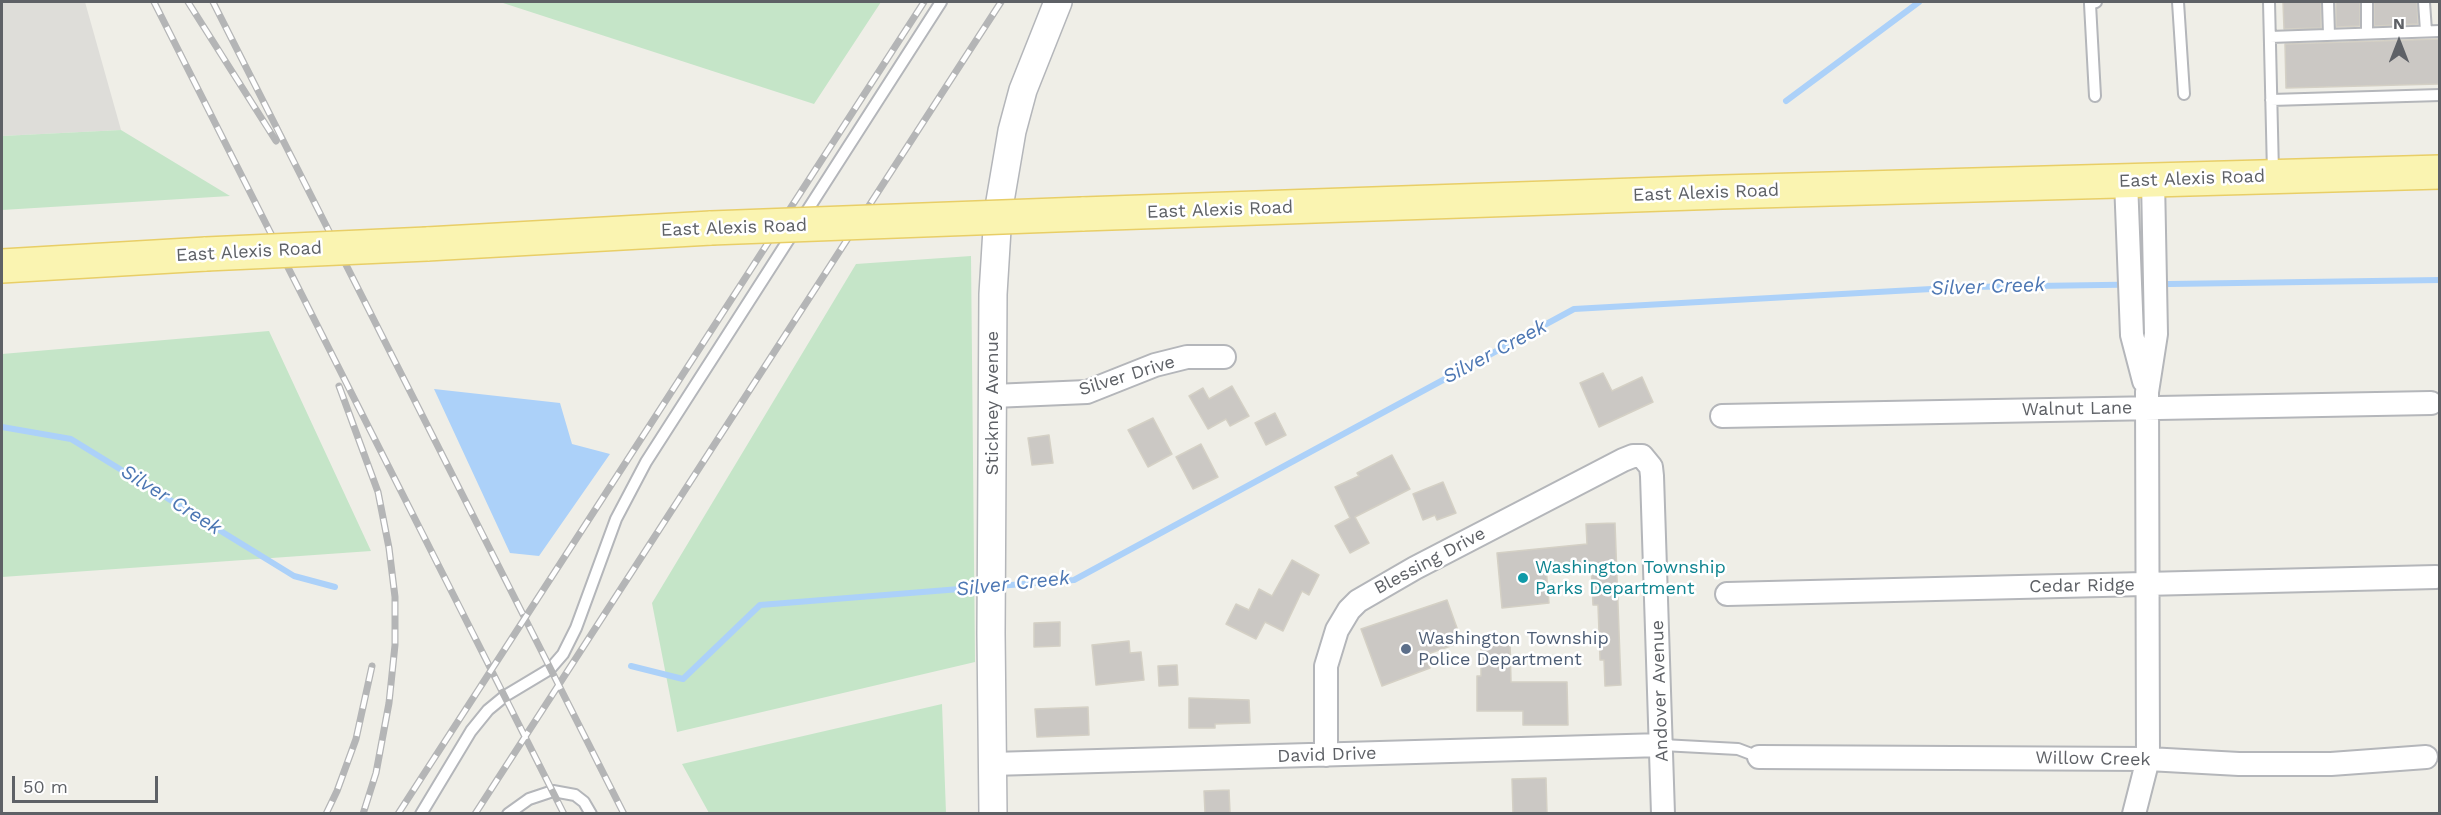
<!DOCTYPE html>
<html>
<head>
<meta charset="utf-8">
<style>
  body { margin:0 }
  #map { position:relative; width:2441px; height:815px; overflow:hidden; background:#efeee7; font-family:"Work Sans",sans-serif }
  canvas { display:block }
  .frame { position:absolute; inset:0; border:3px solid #5e6166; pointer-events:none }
  .north { position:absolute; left:2369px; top:12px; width:60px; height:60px; -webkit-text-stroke:4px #fff; paint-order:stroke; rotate:0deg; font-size:16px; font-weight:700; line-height:24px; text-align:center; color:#5e6166 }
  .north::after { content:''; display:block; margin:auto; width:21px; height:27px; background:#5e6166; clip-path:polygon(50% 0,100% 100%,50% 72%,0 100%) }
  .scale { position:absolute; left:12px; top:776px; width:146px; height:27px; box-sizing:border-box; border:3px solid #5e6166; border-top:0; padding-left:8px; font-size:18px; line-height:21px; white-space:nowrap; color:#5e6166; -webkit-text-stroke:4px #fff; paint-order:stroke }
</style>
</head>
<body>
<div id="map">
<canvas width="2441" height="815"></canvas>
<div class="frame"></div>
<div class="north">N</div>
<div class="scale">50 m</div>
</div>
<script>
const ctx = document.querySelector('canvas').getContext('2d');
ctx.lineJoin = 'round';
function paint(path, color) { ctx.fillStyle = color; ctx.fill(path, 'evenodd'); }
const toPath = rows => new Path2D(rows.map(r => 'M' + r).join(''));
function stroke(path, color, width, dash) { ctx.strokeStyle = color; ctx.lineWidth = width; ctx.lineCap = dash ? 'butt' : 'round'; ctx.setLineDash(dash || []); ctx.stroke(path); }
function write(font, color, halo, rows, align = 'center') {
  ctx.font = font + ' "Work Sans",sans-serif'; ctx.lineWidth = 5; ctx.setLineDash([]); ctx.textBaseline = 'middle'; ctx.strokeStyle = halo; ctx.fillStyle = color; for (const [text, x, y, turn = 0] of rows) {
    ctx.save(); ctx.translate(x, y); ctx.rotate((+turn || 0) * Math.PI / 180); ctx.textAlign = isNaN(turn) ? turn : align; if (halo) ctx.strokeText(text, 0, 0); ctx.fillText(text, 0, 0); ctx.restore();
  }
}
const industrial = toPath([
  [2,2,85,2,121,130,2,136]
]);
const green = toPath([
  [500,2,881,2,814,104],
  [121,130,230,196,2,210,2,136],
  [971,256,975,662,677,732,652,603,856,264],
  [269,331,371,551,2,577,2,354],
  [942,704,946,813,709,813,682,764]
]);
const water = toPath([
  [434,389,560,403,572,444,610,454,539,556,510,553]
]);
const stream = toPath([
  [1786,101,1919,2],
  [2,427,71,439,294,576,335,587],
  [998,586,1074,580,1574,309,1967,287,2440,280],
  [631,666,683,679,760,605,985,587]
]);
const building = toPath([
  [2283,2,2321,2,2321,28,2284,29,2283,2],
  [2336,2,2360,2,2360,26,2336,27,2336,2],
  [2374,2,2417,2,2418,24,2374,26,2374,2],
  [2439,39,2439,84,2286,88,2285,44,2439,39],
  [1603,373,1612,391,1642,377,1653,402,1599,427,1580,383,1603,373],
  [1232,386,1249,416,1230,426,1226,419,1208,429,1189,396,1203,388,1209,399,1232,386],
  [1275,413,1286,435,1266,445,1255,423,1275,413],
  [1153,418,1172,454,1148,467,1128,430,1153,418],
  [1049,435,1053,463,1032,465,1028,438,1049,435],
  [1201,444,1218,477,1193,489,1176,457,1201,444],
  [1392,455,1410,489,1355,517,1369,543,1350,553,1335,526,1350,518,1335,487,1359,476,1357,473,1392,455],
  [1443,482,1456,513,1437,520,1435,515,1423,520,1413,494,1443,482],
  [1615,523,1621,685,1605,686,1604,660,1600,660,1598,605,1593,605,1591,565,1546,567,1549,603,1502,608,1497,553,1587,544,1586,524,1615,523],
  [1292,560,1319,575,1309,595,1302,591,1283,631,1265,622,1256,639,1226,624,1236,604,1249,610,1259,589,1272,596,1292,560],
  [1447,600,1462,642,1425,655,1430,668,1382,686,1361,629,1447,600],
  [1060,622,1060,646,1034,647,1034,623,1060,622],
  [1510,640,1511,682,1567,682,1568,725,1523,725,1523,711,1477,711,1477,676,1481,676,1481,641,1510,640],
  [1129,641,1130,653,1141,652,1144,680,1096,685,1092,645,1129,641],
  [1177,665,1178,685,1159,686,1158,666,1177,665],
  [1189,698,1249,700,1250,723,1215,724,1215,728,1189,728,1189,698],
  [1088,707,1089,735,1037,737,1035,709,1088,707],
  [1546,778,1547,813,1513,813,1512,779,1546,778],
  [1229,790,1230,813,1205,813,1204,791,1229,790]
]);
const service = toPath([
  [2178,2,2184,94],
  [2269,2,2273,173],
  [2328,2,2329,35],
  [2367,2,2367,33],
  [2424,2,2426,31],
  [2270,37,2440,31],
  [2095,96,2090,4,2096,2],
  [2271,100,2440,95],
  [1662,745,1738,749,1759,757],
  [421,814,471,731,488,710,505,696,550,669,563,654,576,628,616,519,646,462,941,2],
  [508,814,529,799,553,791,575,795,584,802,591,814]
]);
const minor = toPath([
  [2126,181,2132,335,2144,381],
  [993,396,1087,392,1155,365,1187,357,1224,357],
  [1722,416,2431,403],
  [1727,594,2436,577],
  [1326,755,1326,666,1337,630,1349,610,1358,601,1415,568,1623,460,1633,456,1642,456,1651,467,1652,476,1663,814],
  [1759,757,2148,759,2239,764,2331,764,2426,757],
  [992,764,1662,745],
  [2134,814,2148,759,2147,392,2156,334,2153,180]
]);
const tertiary = toPath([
  [993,814,991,633,993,294,998,213,1012,131,1023,90,1058,2]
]);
const primary = toPath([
  [1082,214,1722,192,2440,172],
  [427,244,711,228],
  [2,266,206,254]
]);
const rail = toPath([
  [154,2,564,814],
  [188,2,276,141],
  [213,2,624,814],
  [339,386,378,492,389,548,395,597,395,645,389,703,376,773,363,814],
  [326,814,337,791,356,739,372,666],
  [398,814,924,2],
  [475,814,1001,2]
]);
const primaryBridge = toPath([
  [711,228,1082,214],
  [206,254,427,244]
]);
const markers = [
  [1523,578,6,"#0f9aa8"],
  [1406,649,6,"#5c6f8a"]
];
const streetNames = [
  ["East Alexis Road",2192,179,-2],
  ["East Alexis Road",1706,193,-2],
  ["East Alexis Road",1220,210,-2],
  ["East Alexis Road",734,228,-2],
  ["East Alexis Road",249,252,-3],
  ["Silver Drive",1127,376,-17],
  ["Stickney Avenue",993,403,-90],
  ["Walnut Lane",2077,409,-1],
  ["Blessing Drive",1430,561,-28],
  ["Cedar Ridge",2082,586,-1],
  ["Andover Avenue",1660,691,-92],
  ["David Drive",1327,755,-2],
  ["Willow Creek",2093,759,1]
];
const cultureNames = [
  ["Washington Township",1535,568],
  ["Parks Department",1535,589]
];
const serviceNames = [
  ["Washington Township",1418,639],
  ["Police Department",1418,660]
];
const waterNames = [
  ["Silver Creek",1988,287,-2],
  ["Silver Creek",1495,352,-28],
  ["Silver Creek",171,500,32],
  ["Silver Creek",1013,584,-6]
];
paint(industrial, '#deddd9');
paint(green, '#c5e5c8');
paint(water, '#acd1f9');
stroke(stream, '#acd1f9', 6);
paint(building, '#cbc8c4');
stroke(building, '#d4d0c5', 1.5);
stroke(service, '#b4b6ba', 14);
stroke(minor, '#b4b6ba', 26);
stroke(tertiary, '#b4b6ba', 30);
stroke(primary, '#e8ce67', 36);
stroke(service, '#fff', 10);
stroke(minor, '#fff', 22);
stroke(tertiary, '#fff', 27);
stroke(primary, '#faf4b1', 33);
stroke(rail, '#b4b5b6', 7);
stroke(rail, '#fff', 4.5, [14]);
stroke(primaryBridge, '#e8ce67', 36, []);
stroke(primaryBridge, '#faf4b1', 33);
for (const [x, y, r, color] of markers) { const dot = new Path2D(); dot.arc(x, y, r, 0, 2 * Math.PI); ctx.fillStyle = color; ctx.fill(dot); stroke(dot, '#fff', 2); }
write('18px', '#5e6166', '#fff', streetNames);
write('18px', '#0d838f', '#fff', cultureNames, 'left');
write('18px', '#4e5e75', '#fff', serviceNames, 'left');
write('italic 20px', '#4d77b3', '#fff', waterNames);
</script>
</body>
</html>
